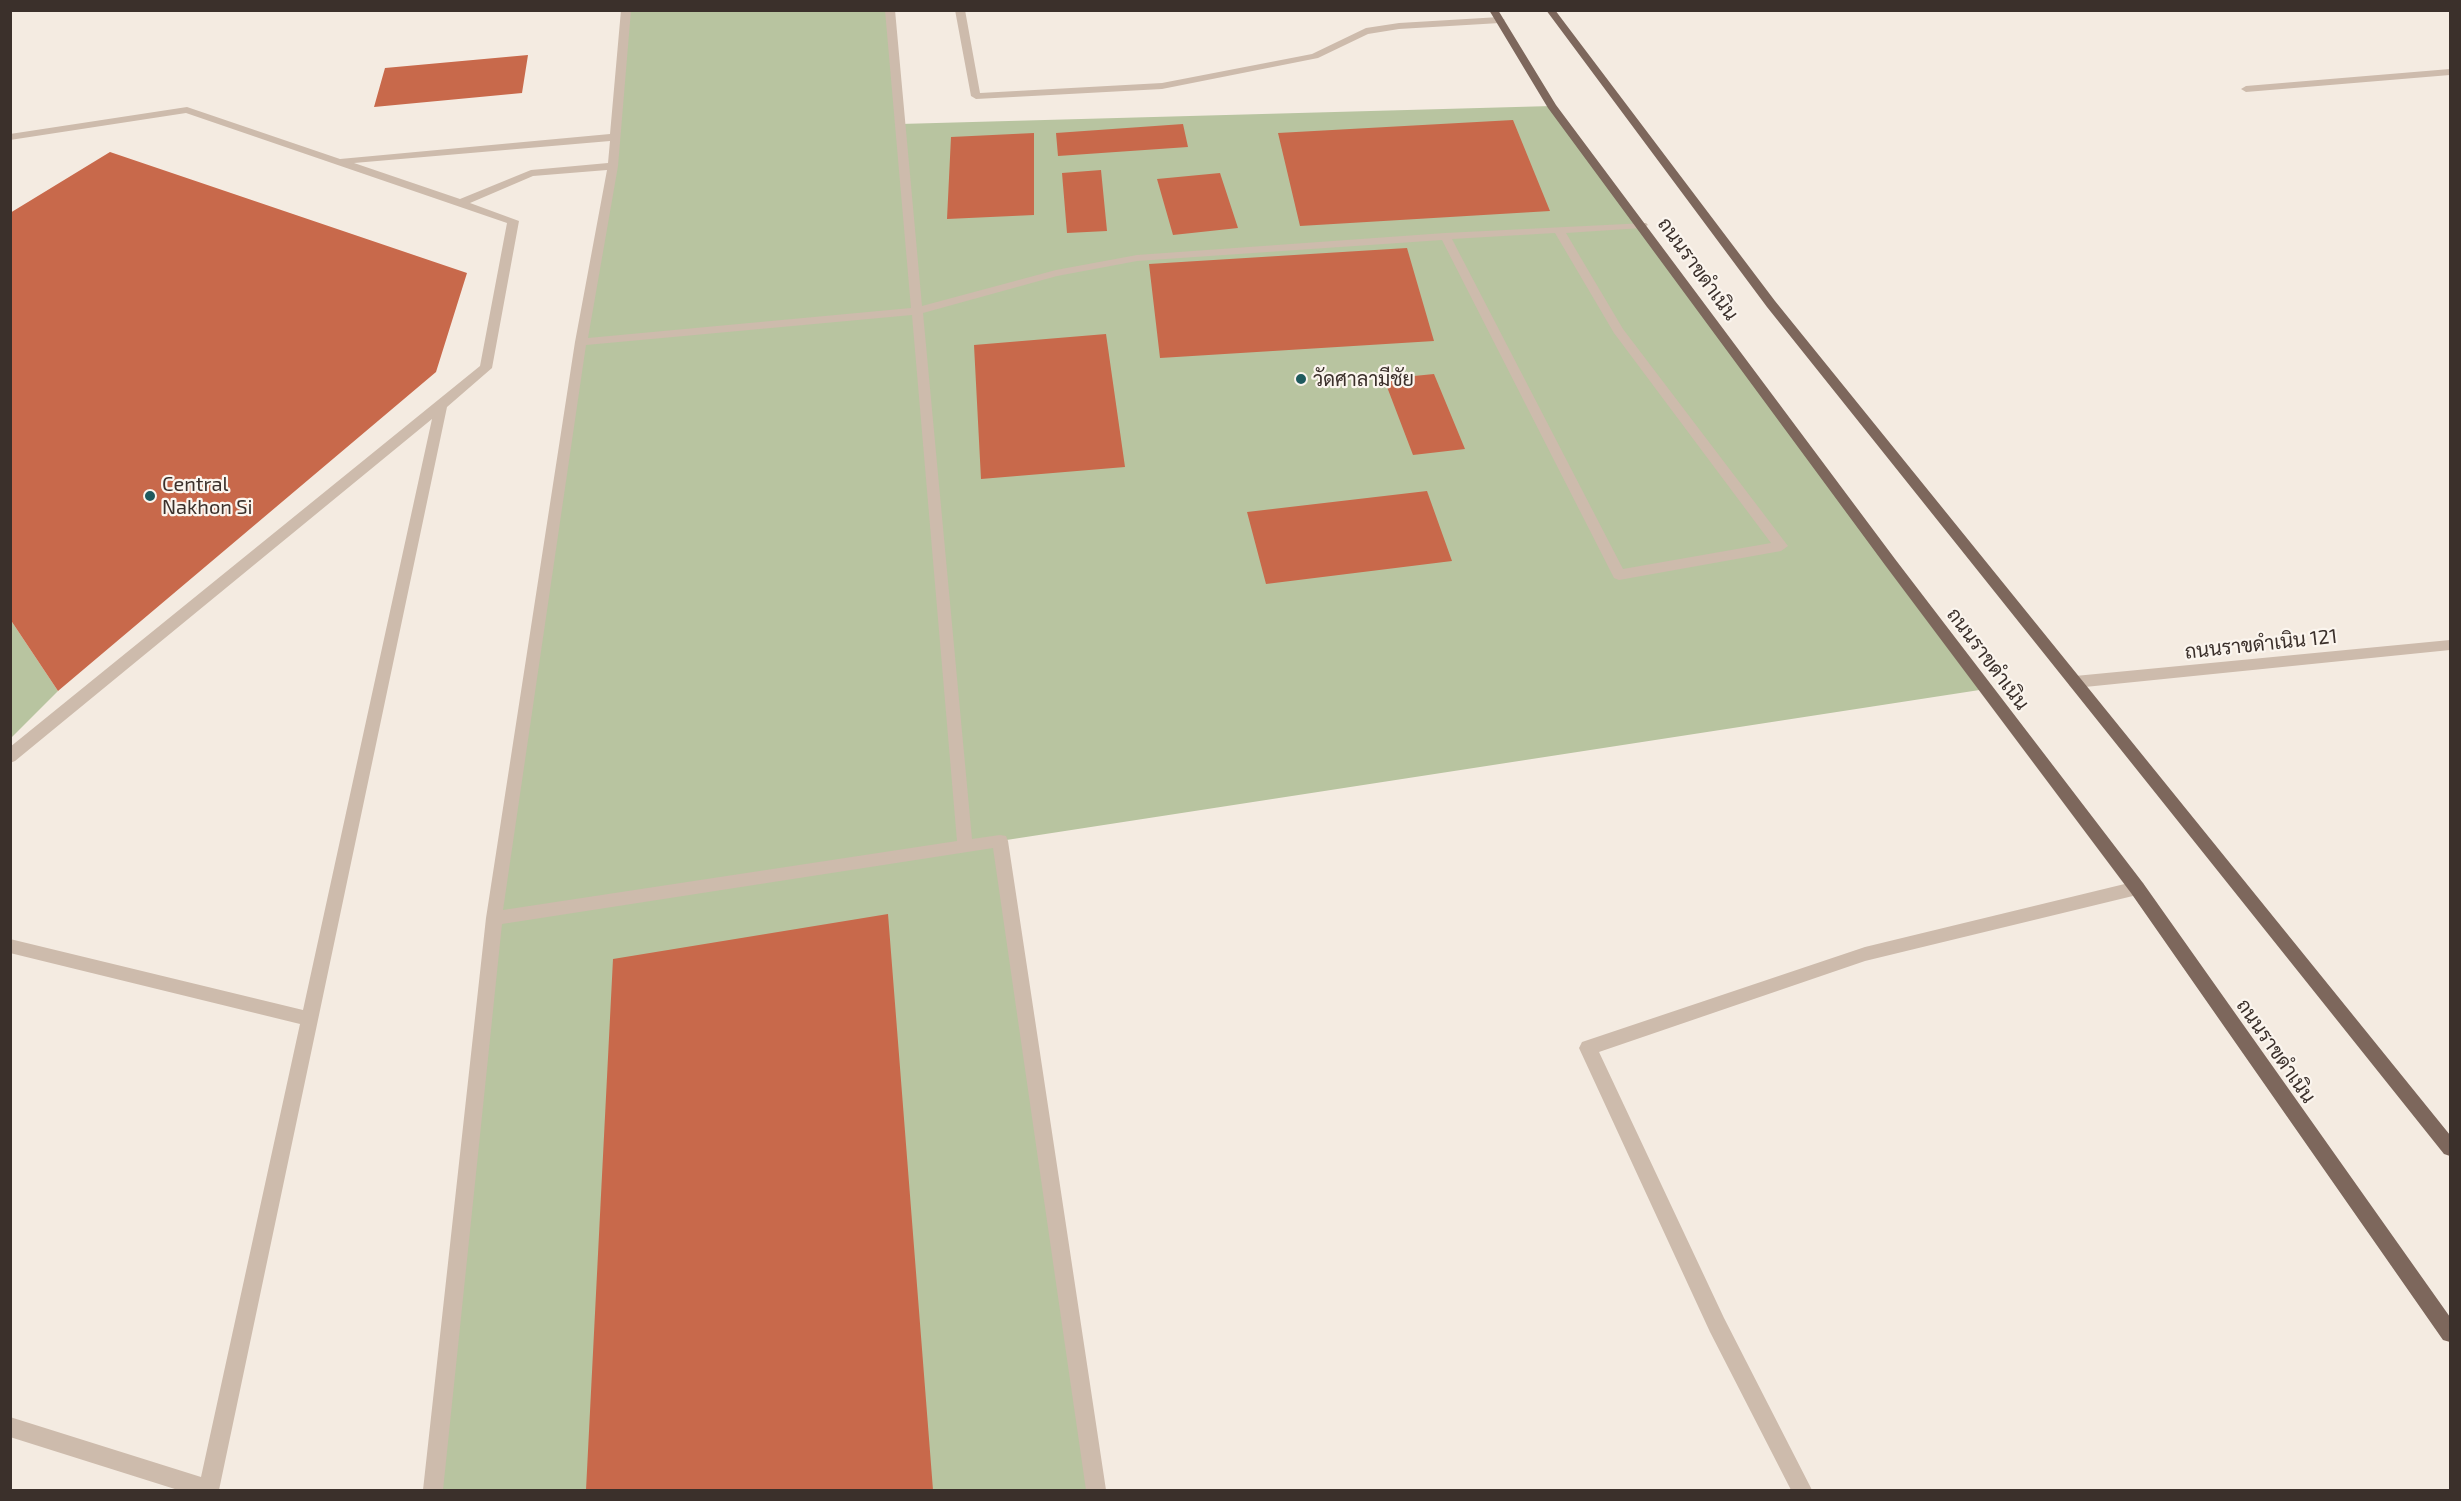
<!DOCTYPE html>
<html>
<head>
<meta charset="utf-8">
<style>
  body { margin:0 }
  #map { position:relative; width:2461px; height:1501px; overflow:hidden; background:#f4ebe1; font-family:"Exo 2",sans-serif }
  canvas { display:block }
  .frame { position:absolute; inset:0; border:12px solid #3b302b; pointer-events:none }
</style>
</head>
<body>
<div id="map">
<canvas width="2461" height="1501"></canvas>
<div class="frame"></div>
</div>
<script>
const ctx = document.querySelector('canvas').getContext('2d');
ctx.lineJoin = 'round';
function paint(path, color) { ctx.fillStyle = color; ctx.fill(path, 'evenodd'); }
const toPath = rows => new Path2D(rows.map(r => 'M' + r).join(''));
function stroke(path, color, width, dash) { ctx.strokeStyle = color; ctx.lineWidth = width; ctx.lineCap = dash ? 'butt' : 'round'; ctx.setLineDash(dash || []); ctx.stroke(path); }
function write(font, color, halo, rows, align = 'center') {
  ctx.font = font + ' "Exo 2",Sarabun,sans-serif'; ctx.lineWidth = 4.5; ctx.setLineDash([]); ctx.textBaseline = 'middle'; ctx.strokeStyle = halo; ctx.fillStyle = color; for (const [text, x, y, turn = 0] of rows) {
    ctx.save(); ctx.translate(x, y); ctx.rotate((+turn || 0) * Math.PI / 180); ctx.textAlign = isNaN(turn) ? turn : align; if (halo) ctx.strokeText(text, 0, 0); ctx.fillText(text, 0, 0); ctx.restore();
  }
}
const green = toPath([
  [626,11,890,11,900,124,1552,106,1986,689,1000,841,1096,1490,433,1490,494,918,613,166],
  [10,619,58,691,11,738,10,738]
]);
const building = toPath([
  [528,55,522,93,374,107,385,68],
  [1513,120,1550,211,1300,226,1278,133],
  [1183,124,1188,147,1058,156,1056,133],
  [1034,133,1034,215,947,219,951,137],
  [110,152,467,273,436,372,58,691,10,619,10,213],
  [1101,170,1107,231,1067,233,1062,173],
  [1220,173,1238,228,1173,235,1157,179],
  [1407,248,1434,341,1160,358,1149,264],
  [1106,334,1125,467,981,479,974,345],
  [1434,374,1465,449,1413,455,1384,379],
  [1427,491,1452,561,1266,584,1247,512],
  [888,914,933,1490,586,1490,613,959]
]);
const minor = toPath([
  [621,10,631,10,618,166,588,338,911,308,885,10,895,10,922,306,1056,270,1137,255,1445,233,1646,223,1648,225,1642,228,1566,233,1623,329,1788,546,1781,551,1619,580,1614,578,1442,240,1137,261,1057,276,923,313,972,839,1000,835,1006,836,1008,841,1106,1490,1086,1490,993,848,502,924,443,1490,423,1490,486,918,575,342,607,170,533,176,470,203,519,221,492,368,447,407,219,1490,178,1490,10,1437,10,1417,201,1477,300,1024,10,953,10,939,303,1010,432,419,15,761,10,763,10,747,480,366,507,223,186,113,10,140,10,134,187,107,340,159,610,134,621,10],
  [610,141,608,163,531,170,460,199,354,163,610,141],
  [1555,233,1614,333,1771,543,1623,569,1452,239,1555,233],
  [912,315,957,841,503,910,586,345,912,315],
  [955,10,965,10,980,93,1162,83,1312,54,1366,28,1399,23,1500,17,1505,20,1500,23,1399,29,1368,34,1318,58,1162,89,976,99,971,96,955,10],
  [2450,69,2450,75,2246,92,2241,89,2246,86,2450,69],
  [2450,640,2450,650,2075,688,2070,686,2068,682,2070,678,2075,676,2450,640],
  [2137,881,2143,883,2145,888,2143,893,2137,895,1865,961,1599,1052,1724,1318,1812,1490,1791,1490,1710,1332,1579,1048,1582,1042,1865,947,2137,881]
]);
const major = toPath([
  [1489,10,1498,10,1556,105,1895,559,2143,883,2450,1317,2450,1342,2443,1340,2131,893,1885,565,1548,108,1489,10],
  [1546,10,1555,10,1775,301,2450,1135,2450,1156,2444,1154,1767,307,1546,10]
]);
const markers = [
  [1301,379,6,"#1f5a5e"],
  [150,496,6,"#1f5a5e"]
];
const streetNames = [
  ["ถนนราขดำเนิน",1698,269,54],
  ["ถนนราขดำเนิน 121",2261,644,-6],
  ["ถนนราขดำเนิน",1988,659,53],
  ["ถนนราขดำเนิน",2276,1051,55]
];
const poiNames = [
  ["วัดศาลามีชัย",1313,379],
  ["Central",162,484],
  ["Nakhon Si",162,507]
];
paint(green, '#b8c4a0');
paint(building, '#c8694b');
paint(minor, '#cdbbac');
paint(major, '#7d675c');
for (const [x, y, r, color] of markers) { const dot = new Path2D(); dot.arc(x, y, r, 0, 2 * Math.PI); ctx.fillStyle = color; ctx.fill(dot); stroke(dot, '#fbf5ee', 2); }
write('20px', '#3b302b', '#fbf5ee', streetNames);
write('20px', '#3b302b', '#fbf5ee', poiNames, 'left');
</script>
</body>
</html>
